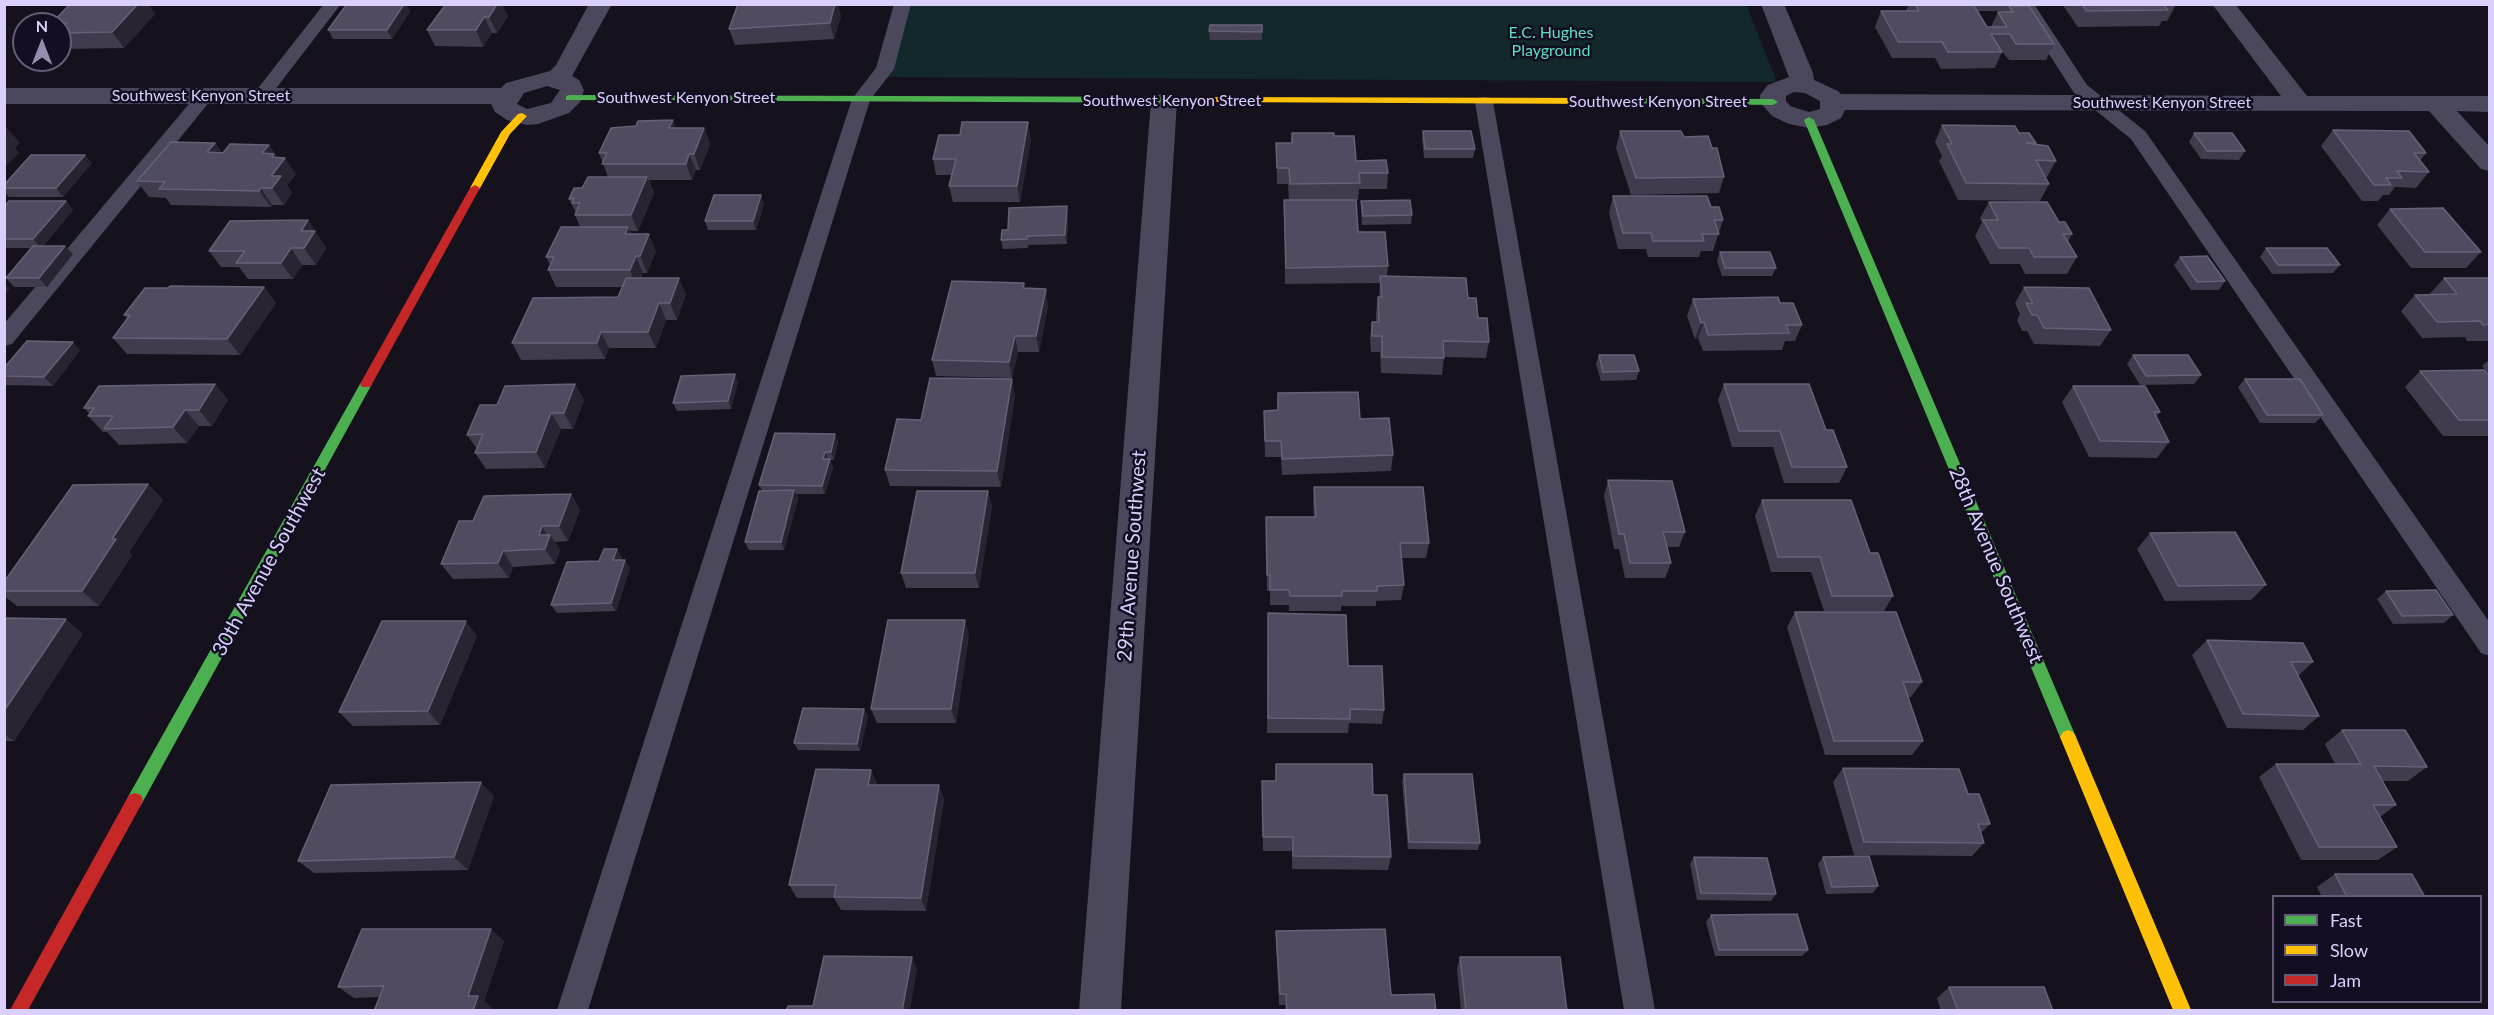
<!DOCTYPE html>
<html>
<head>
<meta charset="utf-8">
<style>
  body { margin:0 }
  #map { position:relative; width:2494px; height:1015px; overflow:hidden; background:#15121d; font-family:Lato,sans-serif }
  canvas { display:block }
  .frame { position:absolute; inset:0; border:6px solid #dad0fe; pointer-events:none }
  .legend { position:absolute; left:2272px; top:895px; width:210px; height:108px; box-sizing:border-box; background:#130e22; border:2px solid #635c7a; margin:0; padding:8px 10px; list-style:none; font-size:18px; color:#dad0fe }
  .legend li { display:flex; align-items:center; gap:12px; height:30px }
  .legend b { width:30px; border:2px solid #635c7a }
  .north { position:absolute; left:12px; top:12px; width:60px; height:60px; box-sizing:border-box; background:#130e22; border:2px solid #635c7a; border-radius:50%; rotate:0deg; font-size:16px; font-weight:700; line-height:24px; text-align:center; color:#dad0fe }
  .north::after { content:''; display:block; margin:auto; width:21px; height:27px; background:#958eaf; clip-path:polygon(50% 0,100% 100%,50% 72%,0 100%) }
</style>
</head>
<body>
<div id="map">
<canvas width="2494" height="1015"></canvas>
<div class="frame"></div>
<ul class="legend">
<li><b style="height:8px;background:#4caf50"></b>Fast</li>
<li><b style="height:8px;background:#ffc107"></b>Slow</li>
<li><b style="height:8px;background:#c62828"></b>Jam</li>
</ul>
<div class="north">N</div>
</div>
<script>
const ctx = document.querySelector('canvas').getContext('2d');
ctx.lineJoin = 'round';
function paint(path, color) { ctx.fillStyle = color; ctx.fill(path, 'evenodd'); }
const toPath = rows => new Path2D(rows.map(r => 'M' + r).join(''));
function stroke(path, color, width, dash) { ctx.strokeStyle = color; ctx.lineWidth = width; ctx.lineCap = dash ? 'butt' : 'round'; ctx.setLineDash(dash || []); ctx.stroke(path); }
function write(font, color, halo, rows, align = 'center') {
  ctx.font = font + ' Lato,sans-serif'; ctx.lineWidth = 5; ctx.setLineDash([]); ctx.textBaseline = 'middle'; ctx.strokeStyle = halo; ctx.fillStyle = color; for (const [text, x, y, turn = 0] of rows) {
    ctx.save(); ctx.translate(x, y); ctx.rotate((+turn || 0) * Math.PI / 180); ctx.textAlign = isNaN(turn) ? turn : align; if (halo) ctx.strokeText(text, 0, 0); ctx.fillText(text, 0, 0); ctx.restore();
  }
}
const green = toPath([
  [1746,4,1777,82,883,77,907,5]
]);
const lane = toPath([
  [324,4,341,4,267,100,255,100,252,96,255,92,324,4],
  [894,4,911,4,894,69,870,100,588,1010,557,1010,852,99,876,68,894,4],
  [2017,4,2034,4,2087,85,2145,131,2490,623,2490,656,2481,653,2131,139,2074,93,2017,4],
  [205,91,211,92,214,96,211,100,12,344,4,346,4,324,199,92,205,91],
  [1484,97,1490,98,1493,102,1655,1010,1624,1010,1475,102,1478,98,1484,97]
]);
const street = toPath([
  [589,4,612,4,572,76,579,80,584,90,580,102,569,113,538,124,527,125,507,120,495,112,491,104,4,104,4,88,501,88,506,83,550,71,556,65,589,4],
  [547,86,560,90,551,103,527,109,517,104,524,93,547,86],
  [1761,4,1784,4,1813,73,1814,80,1838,91,1841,94,2281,96,2212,4,2235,4,2307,96,2490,96,2490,112,2457,111,2490,147,2490,171,2481,169,2429,111,1845,110,1841,118,1827,125,1809,128,1789,124,1772,116,1760,102,1760,95,1768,85,1789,77,1761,4],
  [1794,92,1805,93,1820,101,1820,109,1809,112,1790,106,1786,101,1786,96,1794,92],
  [1164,93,1173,96,1177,101,1121,1010,1079,1010,1151,101,1155,96,1164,93]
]);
const fast = toPath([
  [570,95,1214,97,1219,100,1214,103,566,100,566,96,570,95],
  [1603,98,1773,99,1778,102,1773,105,1599,103,1598,101,1603,98],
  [1809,117,1814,120,2076,737,2073,742,2068,744,2063,742,2060,737,1804,120,1809,117],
  [366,379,372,384,141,805,135,807,129,805,127,800,129,795,360,384,366,379]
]);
const slow = toPath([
  [1214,97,1603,98,1608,101,1603,104,1210,102,1209,100,1214,97],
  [522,113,527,116,510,134,479,190,471,190,470,188,501,132,518,114,522,113],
  [2068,730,2073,732,2076,737,2191,1010,2173,1010,2060,737,2063,732,2068,730]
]);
const jam = toPath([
  [475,185,480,188,372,384,370,387,362,387,360,384,470,188,475,185],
  [135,793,141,795,143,800,141,805,28,1010,10,1010,129,795,135,793]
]);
const wall = toPath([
  [70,4,148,4,155,14,124,48,64,49,60,44,60,24,53,24,52,23],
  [347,4,406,4,410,12,392,39,333,39,328,30],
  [446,4,508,16,497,33,492,33,483,47,435,46,427,30],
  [1909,4,1973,4,1987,27,1991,27,1998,12,2006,11,1978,11,1974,4,2021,4,2021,6,2054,44,2046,60,2009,60,2001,50,2002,52,1995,68,1941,69,1935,58,1892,58,1875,27,1881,11,1906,11],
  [2062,4,2176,4,2176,5,2167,21,2162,21,2159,26,2078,27],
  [841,16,834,39,735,45,729,29],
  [1262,25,1262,40,1210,40,1209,31],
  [1942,125,2019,133,2036,143,2035,144,2056,161,2047,177,2045,177,2049,184,2040,201,1958,200,1939,161,1942,156,1935,142],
  [676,128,704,128,710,144,700,170,696,170,692,180,649,180,654,193,638,231,630,231,632,234,656,251,647,273,643,273,641,278,686,294,677,320,666,320,656,348,609,348,605,359,521,360,512,343,618,297,622,287,556,287,548,270,550,265,546,257,580,227,575,215,576,213,569,199,582,188,608,177,599,153],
  [2333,130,2426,153,2420,161,2429,172,2416,188,2395,187,2389,195,2383,195,2378,201,2362,201,2321,146],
  [1423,131,1475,149,1473,158,1424,158,1422,139],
  [1620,131,1684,137,1724,177,1719,193,1631,195,1616,148],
  [1292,133,1334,136,1356,161,1388,173,1387,189,1359,189,1358,200,1316,200,1358,232,1388,266,1387,276,1468,298,1489,342,1486,358,1444,357,1442,375,1381,373,1380,352,1371,352,1370,338,1372,322,1376,322,1376,313,1378,297,1379,297,1380,283,1285,284,1284,200,1289,200,1288,184,1277,184,1276,143,1291,143],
  [2194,133,2245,151,2239,160,2201,159,2189,142],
  [1031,139,1020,202,953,202,949,186,952,175,936,175,933,159],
  [215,143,222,153,269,145,277,157,296,174,287,185,292,193,284,205,272,205,271,207,171,205,166,198,149,197,137,181],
  [92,163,63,197,9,197,4,192,4,185],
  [1613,196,1711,207,1723,220,1713,251,1701,251,1699,257,1648,257,1646,249,1618,249,1609,213],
  [66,201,73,210,43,246,73,254,47,287,14,287,6,278,31,248,4,248,4,207],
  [1361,201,1412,215,1411,224,1362,225,1361,209],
  [1989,202,2059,222,2072,234,2068,242,2077,257,2067,274,2025,274,2020,264,1990,264,1975,236,1982,222,1980,218],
  [764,204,756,230,708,230,705,221],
  [1067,206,1068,215,1067,244,1028,245,1028,248,1003,249,1001,240,1008,230],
  [2390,209,2481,252,2466,268,2411,268,2377,225],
  [308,220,326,248,316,265,302,265,293,279,248,279,239,267,221,267,209,251],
  [2266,248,2340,265,2333,273,2272,274,2260,257],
  [1720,252,1776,268,1772,276,1722,276,1717,261],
  [2180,257,2225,281,2219,290,2191,290,2174,265],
  [2444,278,2490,278,2490,341,2467,341,2465,337,2422,338,2401,311,2415,295,2429,295],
  [1024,283,1025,288,1048,306,1039,352,1018,352,1012,378,936,376,932,360],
  [264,287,276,303,240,355,127,354,113,338,127,319,124,315,168,288],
  [2024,287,2111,330,2100,346,2034,344,2027,331,2022,331,2017,320,2020,314,2015,303],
  [1693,299,1780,303,1802,325,1795,341,1785,341,1782,350,1703,351,1698,338,1695,339,1687,316],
  [80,350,53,386,6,385,4,383,4,368],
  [1599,355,1639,371,1636,380,1601,381,1596,364],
  [2133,355,2201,375,2194,384,2140,385,2127,364],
  [2490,359,2490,376,2482,366],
  [2420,371,2490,377,2490,436,2443,436,2405,387],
  [2245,379,2323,415,2315,423,2260,423,2238,387],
  [738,382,731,409,677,411,673,403],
  [215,384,228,400,212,426,199,426,187,443,119,445,107,432,103,432,88,416,90,414,84,408],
  [575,384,584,400,573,429,561,429,545,468,486,469,475,453,477,449,467,435,497,405],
  [1724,384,1826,430,1847,467,1839,483,1784,483,1773,447,1732,447,1718,400],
  [2073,386,2160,412,2156,417,2169,442,2157,458,2089,457,2062,402],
  [1278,393,1360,419,1393,455,1391,471,1282,475,1281,457,1265,457,1264,411,1277,410],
  [1015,395,1001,487,890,486,885,470],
  [835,434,838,442,834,460,830,460,833,467,825,494,796,494,798,499,784,550,749,550,745,542,762,491,759,485],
  [1608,480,1685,532,1679,547,1667,547,1671,563,1665,578,1625,578,1619,549,1614,549,1604,496],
  [148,484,163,500,129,552,132,555,99,606,17,606,4,596,4,582],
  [1314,487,1429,543,1426,558,1401,558,1404,585,1401,600,1376,601,1376,606,1341,606,1341,611,1289,611,1289,605,1270,605,1270,591,1267,591,1266,517,1314,517,1313,503],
  [571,494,580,510,568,541,555,542,560,550,555,564,513,567,509,578,453,579,441,564,473,521],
  [1762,500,1893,596,1884,611,1824,611,1811,572,1771,572,1755,516],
  [992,506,979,588,906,588,901,573],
  [2150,533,2266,585,2251,600,2165,601,2137,549],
  [622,557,621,560,630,568,616,611,557,613,551,605,599,561],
  [2386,591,2453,615,2444,623,2393,624,2377,599],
  [1795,612,1922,682,1911,697,1908,697,1923,741,1912,755,1825,755,1787,627],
  [1268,613,1348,666,1384,710,1382,724,1349,723,1348,733,1267,733],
  [4,618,83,634,14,741,4,741],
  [969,635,956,723,877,723,871,709],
  [477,636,440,725,353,726,339,712],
  [2207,640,2313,662,2298,676,2319,716,2303,730,2227,728,2192,655],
  [868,716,860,751,798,750,794,743],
  [2342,730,2427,767,2408,781,2382,781,2396,805,2380,817,2397,847,2378,860,2301,860,2259,777,2276,764,2335,764,2325,744],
  [1276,764,1373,795,1391,857,1388,870,1292,869,1292,851,1263,851,1262,781,1276,781],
  [1843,768,1968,794,1990,824,1981,833,1984,843,1972,856,1854,855,1833,782],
  [871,770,877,785,944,799,926,911,841,910,834,898,797,898,789,885],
  [1404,774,1480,843,1478,850,1408,849,1402,781],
  [494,796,468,870,314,873,298,861],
  [1694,857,1776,894,1771,901,1697,900,1690,864],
  [1823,857,1878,886,1873,893,1826,894,1818,864],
  [2335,874,2425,897,2322,897,2317,887],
  [1711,915,1808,950,1802,956,1715,956,1706,922],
  [1276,931,1391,995,1436,1011,1286,1011,1285,1005,1279,1005,1276,943],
  [504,941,484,1001,492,1008,491,1011,374,1011,379,997,354,998,338,987],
  [1460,957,1567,1011,1461,1011,1457,969],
  [1949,987,2053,1011,1941,1011,1937,998]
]);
const shadedWall = toPath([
  [138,4,148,4,155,14,124,48,112,32],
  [404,4,406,4,410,12,392,39,387,30],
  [497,4,502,4,508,16,497,33,489,17],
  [835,4,838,4,841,16,834,39,830,23],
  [484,17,492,33,483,47,476,30],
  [673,120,679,137,669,128],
  [1028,122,1031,139,1020,202,1017,186],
  [6,127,20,143,15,148,19,153,4,168,4,128],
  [704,128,710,144,700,170,694,154],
  [215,143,226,159,207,152],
  [269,145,280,161,285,158,296,174,287,185,292,193,284,205,272,188,271,176,262,153],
  [689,154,696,170,692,180,686,164],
  [85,155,92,163,63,197,56,188],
  [647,177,654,193,638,231,631,215],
  [261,188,272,205,271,207,259,191],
  [761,195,764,204,756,230,753,221],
  [66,201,73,210,41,248,33,239],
  [1067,206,1068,215,1067,244,1065,235],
  [308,220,326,248,316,265,304,248,301,231],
  [628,227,635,243,625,234],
  [649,234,656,251,647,273,640,256],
  [65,246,73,254,47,287,39,278],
  [291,248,302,265,293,279,281,263],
  [636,256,643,273,637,287,630,270],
  [679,278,686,294,677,320,670,303],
  [4,283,10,289,4,296],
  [264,287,276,303,240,355,227,339],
  [1046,289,1048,306,1039,352,1036,336],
  [659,303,666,320,656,348,648,332],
  [1704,322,1698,338,1695,339,1701,323],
  [601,332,609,348,605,359,597,343],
  [1015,336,1018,352,1012,378,1009,362],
  [73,342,80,350,53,386,44,377],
  [735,374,738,382,731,409,728,401],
  [1012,379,1015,395,1001,487,997,471],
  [215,384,228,400,212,426,199,410],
  [575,384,584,400,573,429,564,413],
  [185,410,199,426,187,443,173,427],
  [551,413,561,429,545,468,536,452],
  [835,434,838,442,834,460,831,452],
  [825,452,828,460,823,459],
  [830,459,833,467,825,494,822,486],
  [148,484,163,500,129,552,132,555,99,606,82,591,112,539],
  [794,490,798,499,784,550,781,542],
  [988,491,992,506,979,588,975,573],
  [571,494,580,510,568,541,559,526],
  [542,526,549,538,550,535,560,550,555,564,545,549,539,535],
  [617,549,622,557,618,568,613,560],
  [503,551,513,567,509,578,498,563],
  [625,560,630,568,616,611,611,603],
  [66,619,83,634,14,741,4,734,4,711],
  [965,620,969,635,956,723,951,709],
  [466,621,477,636,440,725,428,711],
  [864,709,868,716,860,751,857,744],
  [871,770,877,784,874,799,868,785],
  [481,782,494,796,468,870,454,857],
  [939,785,944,799,926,911,921,898],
  [491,929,504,941,484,1001,492,1008,491,1011,473,1011,468,996],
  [912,957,917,969,910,1011,902,1011]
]);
const building = toPath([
  [70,4,138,4,112,32,60,33,60,25,67,23,52,23,70,4],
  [347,4,404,4,387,30,328,30,347,4],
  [446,4,497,4,489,17,484,17,476,30,427,30,446,4],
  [738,4,835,4,830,23,729,29,738,4],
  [1915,4,1973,4,1987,27,2007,27,1998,12,2013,12,2009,6,2029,6,2054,44,2016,44,2010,34,1991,34,2002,52,1948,52,1942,42,1898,42,1881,11,1919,11,1915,4],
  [2082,4,2176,4,2176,5,2164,5,2168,10,2086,11,2082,4],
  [1210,25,1262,25,1262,32,1209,31,1210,25],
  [673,120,669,128,704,128,694,154,689,154,686,164,602,164,607,153,599,153,611,128,636,126,638,121,673,120],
  [962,122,1028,122,1017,186,949,186,956,159,933,159,939,135,960,135,962,122],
  [1942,125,2015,126,2019,133,2029,133,2036,143,2026,143,2048,146,2056,161,2036,160,2049,184,1966,183,1947,144,1952,144,1942,125],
  [2333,130,2409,131,2426,153,2414,153,2429,172,2397,171,2402,178,2386,178,2391,185,2374,185,2333,130],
  [1423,131,1471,131,1475,149,1425,149,1423,131],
  [1620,131,1681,131,1684,137,1708,136,1712,148,1717,148,1724,177,1636,178,1620,131],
  [1292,133,1334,133,1334,136,1354,136,1356,161,1386,160,1388,173,1359,173,1360,183,1290,184,1289,168,1277,168,1276,143,1292,143,1292,133],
  [2194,133,2232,133,2245,151,2207,151,2194,133],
  [171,142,215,143,207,152,223,153,230,144,269,145,262,153,274,154,272,157,285,158,271,176,281,176,272,188,261,188,259,191,159,189,165,182,137,181,171,142],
  [31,155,85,155,56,188,4,188,4,185,31,155],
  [588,177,647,177,631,215,575,215,580,203,572,203,574,198,569,199,574,188,582,188,588,177],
  [714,195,761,195,753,221,705,221,714,195],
  [1613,196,1707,196,1711,207,1719,207,1723,220,1714,220,1719,234,1702,234,1704,241,1653,241,1651,233,1623,233,1613,196],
  [1284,200,1356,200,1358,232,1385,232,1388,266,1286,268,1284,200],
  [1410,200,1412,215,1363,216,1361,201,1410,200],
  [9,201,66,201,33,239,4,239,4,207,9,201],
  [1989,202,2047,202,2059,222,2065,222,2072,234,2063,234,2077,257,2034,257,2029,248,1999,248,1983,220,1998,220,1989,202],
  [1067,206,1065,235,1027,236,1027,239,1001,240,1002,230,1008,230,1009,208,1067,206],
  [2443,208,2481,252,2425,252,2390,209,2443,208],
  [308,220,301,231,315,231,304,248,291,248,281,263,236,263,245,251,209,251,230,221,308,220],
  [561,227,628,227,625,234,649,234,640,256,636,256,630,270,548,270,554,257,546,257,561,227],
  [33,246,65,246,39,278,6,278,33,246],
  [2266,248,2327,248,2340,265,2278,265,2266,248],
  [1720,252,1770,252,1776,268,1725,268,1720,252],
  [2207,256,2225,281,2197,282,2180,257,2207,256],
  [1380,276,1466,278,1468,298,1476,298,1478,318,1487,318,1489,342,1443,341,1444,358,1382,357,1382,336,1372,336,1372,322,1379,322,1378,297,1382,297,1380,276],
  [626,278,679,278,670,303,659,303,648,332,601,332,597,343,512,343,533,298,618,297,626,278],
  [2444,278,2490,278,2490,324,2483,325,2480,321,2437,322,2415,295,2457,294,2444,278],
  [952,281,1024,283,1023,288,1046,289,1036,336,1015,336,1009,362,932,360,952,281],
  [170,286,264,287,227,339,113,338,130,315,124,315,145,288,168,288,170,286],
  [2024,287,2089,288,2111,330,2044,328,2037,315,2032,315,2026,303,2033,304,2024,287],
  [1778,297,1780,303,1793,303,1802,325,1786,325,1789,333,1708,335,1704,322,1701,323,1693,299,1778,297],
  [27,341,73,342,44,377,4,376,4,368,27,341],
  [1599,355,1634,355,1639,371,1603,372,1599,355],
  [2133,355,2188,355,2201,375,2146,376,2133,355],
  [2484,370,2490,377,2490,420,2459,420,2420,371,2484,370],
  [735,374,728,401,673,403,681,376,735,374],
  [930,378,1012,379,997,471,885,470,897,419,921,420,930,378],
  [2245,379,2300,379,2323,415,2267,415,2245,379],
  [215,384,199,410,185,410,173,427,104,429,113,416,88,416,94,408,84,408,99,386,215,384],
  [575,384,564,413,551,413,536,452,475,453,483,434,467,435,480,405,497,405,505,386,575,384],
  [1724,384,1809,384,1826,430,1833,430,1847,467,1792,467,1780,431,1739,431,1724,384],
  [2073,386,2145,386,2160,412,2154,412,2169,442,2100,441,2073,386],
  [1358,392,1360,419,1389,418,1393,455,1282,459,1281,441,1265,441,1264,411,1278,410,1278,393,1358,392],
  [775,433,835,434,831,452,825,452,823,459,830,459,822,486,759,485,775,433],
  [1608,480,1672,481,1685,532,1663,532,1671,563,1630,563,1624,534,1619,534,1608,480],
  [148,484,112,539,116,539,82,591,4,591,4,582,73,485,148,484],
  [1314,487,1423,487,1429,543,1400,543,1404,585,1377,586,1377,591,1342,591,1342,596,1290,596,1289,590,1270,590,1270,575,1267,575,1266,517,1316,517,1314,487],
  [794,490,781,542,745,542,759,491,794,490],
  [917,491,988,491,975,573,901,573,917,491],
  [571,494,559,526,542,526,539,535,550,535,545,549,503,551,498,563,441,564,459,521,473,521,484,496,571,494],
  [1762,500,1851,500,1870,553,1878,553,1893,596,1832,596,1820,557,1778,557,1762,500],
  [2235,532,2266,585,2178,586,2150,533,2235,532],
  [604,549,617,549,613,560,625,560,611,603,551,605,567,562,599,561,604,549],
  [2436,590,2453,615,2402,616,2386,591,2436,590],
  [1795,612,1896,612,1922,682,1903,682,1923,741,1834,741,1795,612],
  [1268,613,1346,615,1348,666,1382,666,1384,710,1350,709,1350,719,1268,718,1268,613],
  [4,618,66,619,4,711,4,618],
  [888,620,965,620,951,709,871,709,888,620],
  [382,621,466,621,428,711,339,712,382,621],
  [2207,640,2303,643,2313,662,2291,662,2319,716,2243,714,2207,640],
  [803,708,864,709,857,744,794,743,803,708],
  [2342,730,2405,730,2427,767,2374,766,2396,805,2373,805,2397,847,2319,847,2276,764,2361,764,2342,730],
  [1276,764,1372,764,1373,795,1387,795,1391,857,1293,856,1293,837,1263,837,1262,781,1276,781,1276,764],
  [1843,768,1959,769,1968,794,1979,794,1990,824,1978,824,1984,843,1864,842,1843,768],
  [816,769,871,770,868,785,939,785,921,898,834,897,836,885,789,885,816,769],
  [1404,774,1472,774,1480,843,1409,842,1404,774],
  [481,782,454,857,298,861,331,785,481,782],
  [1869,856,1878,886,1832,887,1823,857,1869,856],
  [1694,857,1767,858,1776,894,1701,893,1694,857],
  [2335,874,2412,874,2425,897,2347,897,2335,874],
  [1797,914,1808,950,1719,950,1711,915,1797,914],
  [362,929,491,929,468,996,478,996,473,1011,374,1011,384,986,338,987,362,929],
  [1385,929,1391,995,1434,994,1436,1011,1287,1011,1286,994,1280,994,1276,931,1385,929],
  [824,956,912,957,902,1011,786,1011,788,1006,813,1006,824,956],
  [1460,957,1560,957,1567,1011,1466,1011,1460,957],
  [1949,987,2044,987,2053,1011,1958,1011,1949,987]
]);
const farParknames = [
  ["E.C. Hughes",1551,33],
  ["Playground",1551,51]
];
const farStreetnames = [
  ["Southwest Kenyon Street",201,96],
  ["Southwest Kenyon Street",686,98],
  ["Southwest Kenyon Street",1172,101],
  ["Southwest Kenyon Street",1658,102],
  ["Southwest Kenyon Street",2162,103]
];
const streetNames = [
  ["29th Avenue Southwest",1132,556,-86],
  ["30th Avenue Southwest",269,562,-61],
  ["28th Avenue Southwest",1996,565,67]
];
paint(green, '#12282a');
paint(lane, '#4b485e');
paint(street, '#4b485e');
paint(fast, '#4caf50');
paint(slow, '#ffc107');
paint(jam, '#c62828');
paint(wall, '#403b4d');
paint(shadedWall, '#282432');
paint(building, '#504b60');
stroke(building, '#666079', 1.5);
write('16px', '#5eddc9', '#130e22', farParknames);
write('16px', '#dad0fe', '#130e22', farStreetnames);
write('20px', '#dad0fe', '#130e22', streetNames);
</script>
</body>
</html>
